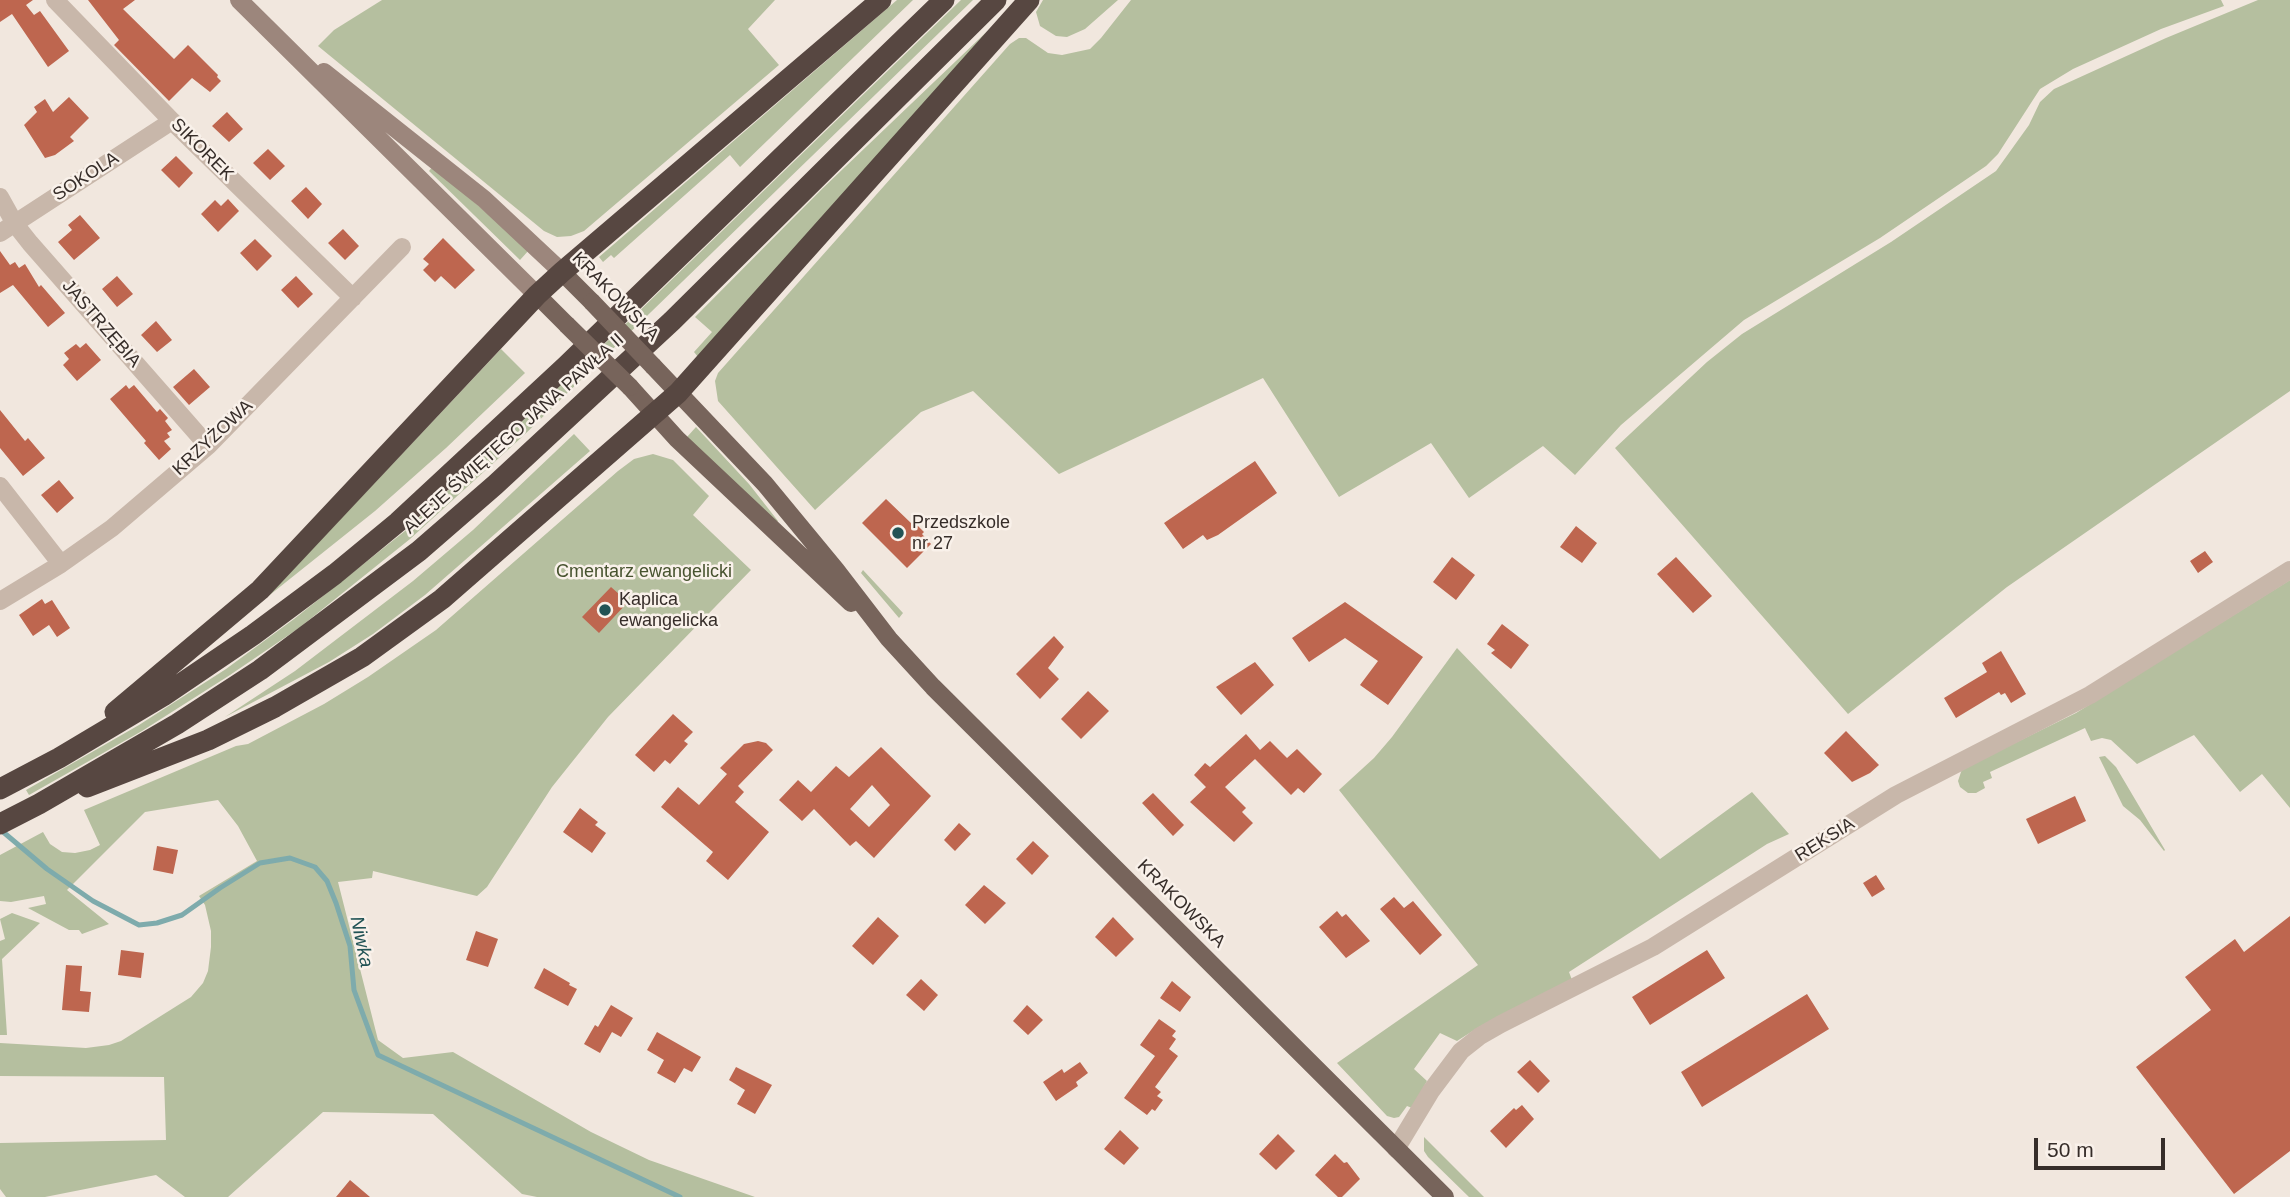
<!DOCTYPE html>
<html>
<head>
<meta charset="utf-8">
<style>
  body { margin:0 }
  #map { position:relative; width:2290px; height:1197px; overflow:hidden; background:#f1e7de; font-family:Helvetica,sans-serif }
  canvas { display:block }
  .scale { position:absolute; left:2034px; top:1138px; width:131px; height:32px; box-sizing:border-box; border:4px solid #362d29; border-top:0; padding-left:9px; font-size:21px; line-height:24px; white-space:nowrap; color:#362d29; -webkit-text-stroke:5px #f9f1ea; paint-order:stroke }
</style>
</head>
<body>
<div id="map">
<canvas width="2290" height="1197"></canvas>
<div class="scale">50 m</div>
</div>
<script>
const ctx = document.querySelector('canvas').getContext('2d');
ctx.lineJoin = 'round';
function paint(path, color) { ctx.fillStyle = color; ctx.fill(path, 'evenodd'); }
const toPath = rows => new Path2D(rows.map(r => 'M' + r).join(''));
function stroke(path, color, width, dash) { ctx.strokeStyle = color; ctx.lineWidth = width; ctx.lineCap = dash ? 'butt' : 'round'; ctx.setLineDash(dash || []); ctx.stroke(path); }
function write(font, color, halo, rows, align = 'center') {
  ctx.font = font + ' Helvetica,sans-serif'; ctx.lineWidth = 5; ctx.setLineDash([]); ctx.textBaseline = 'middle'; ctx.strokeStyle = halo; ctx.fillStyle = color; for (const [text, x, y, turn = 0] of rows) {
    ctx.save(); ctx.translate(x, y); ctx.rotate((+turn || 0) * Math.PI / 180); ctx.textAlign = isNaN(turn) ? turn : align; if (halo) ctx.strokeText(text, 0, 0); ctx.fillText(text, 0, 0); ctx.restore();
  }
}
const green = toPath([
  [382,0,775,0,748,29,779,65,584,231,571,236,557,237,544,231,318,46,334,30],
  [897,0,913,0,740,167,730,155,614,258,611,255,603,262,599,257],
  [961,0,973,0,522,437,410,539,299,628,230,675,142,731,29,795,26,790,139,725,226,669,294,619,405,531,630,320],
  [1043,0,1118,0,1085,29,1067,37,1056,36,1040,26,1036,12],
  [1131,0,2221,0,2224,6,2161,29,2073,69,2040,89,1998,154,1986,166,1880,238,1744,320,1621,425,1575,475,1543,446,1469,498,1431,443,1339,497,1263,378,1059,474,973,391,921,412,815,510,718,401,715,381,718,373,1010,44,1019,38,1026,38,1048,53,1062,55,1090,49,1101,38],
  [2258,0,2290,0,2290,391,2007,587,1848,714,1615,448,1707,362,1742,334,1891,242,1996,171,2029,125,2040,102,2054,89,2166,38],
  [1001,18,698,357,694,352,712,332,695,317,823,188],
  [433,166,529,250,520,260,429,171],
  [501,349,525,373,446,448,375,511,266,598],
  [696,427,749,484,778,521,775,524,687,437],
  [574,434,590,451,425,595,373,634,329,662,225,717,295,671,413,581,473,530],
  [653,454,673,460,709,496,693,515,751,570,608,717,552,787,487,887,477,896,373,871,372,878,338,882,378,1040,403,1058,453,1052,591,1132,649,1160,755,1197,537,1197,522,1194,433,1114,323,1112,228,1197,185,1197,156,1175,45,1197,6,1197,0,1189,0,1143,166,1140,164,1077,0,1076,0,1043,86,1048,109,1045,121,1041,191,997,203,983,208,971,211,947,211,931,205,905,199,896,257,861,238,826,218,800,145,812,67,890,109,924,82,934,79,930,69,930,28,908,46,904,44,896,11,902,0,901,0,855,43,832,50,844,62,852,75,853,90,850,100,845,84,810,236,746,248,744,324,704,368,677,436,630,618,471,634,459],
  [863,570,903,613,899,618,861,573],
  [2290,580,2290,808,2262,774,2240,792,2194,735,2137,764,2111,740,2102,738,2091,741,2085,728,1990,772,1992,778,1983,782,1985,788,1976,793,1968,793,1960,787,1958,781,1962,769,2076,713],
  [1457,648,1660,859,1752,792,1789,834,1767,844,1569,972,1572,980,1479,1027,1457,1041,1440,1033,1414,1069,1427,1081,1412,1108,1407,1106,1399,1117,1394,1118,1387,1116,1337,1063,1478,965,1339,790,1374,758,1392,737],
  [2105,756,2116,767,2165,850,2164,851,2140,820,2123,806,2099,757],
  [12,913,40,923,2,959,7,1035,0,1035,0,941,5,939,0,919],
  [1424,1137,1484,1197,1469,1197,1428,1157,1424,1151]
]);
const stream = toPath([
  [2,831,47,869,93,901,139,925,157,923,182,915,220,888,260,863,290,858,315,867,327,881,336,903,350,946,354,990,378,1055,680,1197]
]);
const building = toPath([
  [0,0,33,0,26,5,34,15,40,11,69,51,48,67,12,14,0,22],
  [88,0,135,0,123,9,174,59,188,45,218,75,217,77,221,81,210,92,192,78,169,101,114,45,119,40],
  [69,97,89,118,70,137,74,141,55,155,45,158,24,125,37,112,34,107,45,99,53,112],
  [227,112,243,129,229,142,212,126],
  [268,149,285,166,270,180,253,163],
  [176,156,193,173,179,188,161,170],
  [306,187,322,204,308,219,291,201],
  [228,199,239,211,218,232,201,214,215,200,221,206],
  [80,215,100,238,74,260,58,242,72,230,68,225],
  [343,229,359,246,345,260,328,243],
  [443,238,475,270,455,289,441,276,435,282,423,270,429,264,423,259],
  [255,239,272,256,257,271,240,253],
  [0,251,10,265,15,262,19,268,25,264,39,287,41,285,65,313,48,327,13,285,0,293],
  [117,276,133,294,117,307,102,289],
  [296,276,313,294,298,308,281,290],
  [156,321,172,340,157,352,141,335],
  [86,343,101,360,77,381,63,365,69,359,64,353,76,344,80,348],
  [194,369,210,387,189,405,173,387],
  [126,385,129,389,134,385,157,412,160,409,168,418,165,421,172,430,167,433,170,437,164,441,171,449,159,460,144,443,146,441,110,399],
  [0,410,25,441,28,438,45,458,23,476,0,448],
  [1255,461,1277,493,1218,535,1207,540,1203,535,1183,549,1164,523],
  [59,480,74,498,57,513,41,495],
  [886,499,912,524,914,522,924,532,922,534,931,544,907,568,862,523],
  [1576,526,1597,543,1582,563,1560,547],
  [2205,551,2213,562,2198,573,2190,561],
  [1452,557,1475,575,1456,600,1433,582],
  [1676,557,1712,596,1693,613,1657,574],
  [611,587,628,602,599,633,582,617],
  [42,599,45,604,52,600,70,628,57,637,49,625,33,636,19,615],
  [1345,602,1423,657,1388,705,1360,685,1378,661,1345,638,1309,662,1292,638],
  [1502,624,1529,645,1511,669,1491,653,1495,650,1487,644],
  [1054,636,1064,647,1048,668,1059,679,1040,699,1016,674],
  [2001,651,2026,694,2011,703,2005,693,2001,695,1999,692,1956,718,1944,698,1987,672,1982,663],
  [1255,662,1274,685,1241,715,1216,687],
  [1088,691,1109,711,1081,739,1061,719],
  [673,714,693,732,684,741,688,744,670,764,665,760,654,772,635,755],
  [1846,731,1879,765,1870,773,1852,782,1824,753],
  [1246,734,1260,750,1270,741,1287,758,1297,749,1322,774,1304,793,1298,788,1291,795,1255,759,1225,787,1246,808,1242,812,1253,823,1234,842,1190,802,1206,787,1194,775,1205,763,1210,767],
  [758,741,766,743,773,750,738,786,744,792,735,802,769,832,728,880,706,861,713,852,661,807,678,787,699,805,727,774,720,768,744,744],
  [881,747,931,796,874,858,856,841,850,846,814,809,802,821,779,800,798,780,811,792,836,766,849,777],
  [872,785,890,805,869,827,850,809],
  [1153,793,1184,825,1173,836,1142,803],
  [2075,796,2086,821,2038,844,2026,819],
  [580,808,598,822,595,825,606,833,592,853,563,832],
  [959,823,971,834,955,851,944,840],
  [1033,841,1049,856,1032,875,1016,859],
  [157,846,178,850,173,874,153,870],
  [1876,875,1885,889,1872,897,1863,883],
  [984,885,1006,903,985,924,965,905],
  [1394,897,1404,908,1413,901,1442,935,1420,955,1380,909],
  [1337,911,1342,917,1346,914,1370,941,1346,958,1319,927],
  [2290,916,2290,1151,2234,1194,2136,1067,2211,1010,2185,977,2235,939,2244,952],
  [878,917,899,936,873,965,852,946],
  [1113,917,1134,939,1116,957,1095,937],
  [476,931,498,939,488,967,466,960],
  [121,950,144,953,141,978,118,975],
  [1707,950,1725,978,1650,1025,1632,997],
  [66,965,82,966,80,991,91,992,89,1012,62,1010],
  [544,968,570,983,569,985,577,989,568,1006,534,988],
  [921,979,938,995,924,1011,906,995],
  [1172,981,1191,997,1180,1012,1160,998],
  [1807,994,1829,1029,1702,1107,1681,1072],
  [611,1005,633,1018,621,1037,612,1032,600,1053,584,1044,595,1025,598,1027],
  [1027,1005,1043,1020,1028,1035,1013,1021],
  [1159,1019,1176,1031,1172,1036,1176,1039,1169,1049,1178,1056,1155,1087,1161,1092,1157,1096,1163,1100,1155,1111,1152,1109,1147,1115,1124,1098,1155,1056,1140,1045],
  [657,1032,701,1057,692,1072,684,1068,675,1083,657,1073,664,1060,647,1050],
  [1530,1060,1550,1081,1538,1093,1517,1072],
  [1080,1062,1088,1073,1076,1082,1078,1086,1056,1101,1043,1082,1062,1069,1064,1073],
  [736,1067,772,1085,755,1114,737,1104,745,1090,729,1080],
  [1522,1105,1534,1119,1506,1148,1490,1131,1514,1108,1516,1110],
  [1120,1130,1139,1148,1124,1165,1104,1149],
  [1278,1134,1295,1151,1276,1170,1259,1154],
  [1335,1154,1344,1163,1347,1162,1360,1179,1342,1197,1338,1197,1315,1175],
  [350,1180,370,1197,336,1197]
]);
const street = toPath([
  [55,0,172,121,353,298],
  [0,197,15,224,30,243,208,446],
  [0,233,172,121],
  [0,486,61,564],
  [0,601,61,564,112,528,208,446,402,247],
  [1396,1149,1431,1091,1461,1051,1480,1036,1501,1024,1653,947,1896,795,2090,695,2290,570]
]);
const secondary = toPath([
  [239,0,537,295],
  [324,72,484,199,562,272]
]);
const primary = toPath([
  [562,272,592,302],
  [537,295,567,325],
  [653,366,765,484,836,570,889,639,933,687,1445,1197],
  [630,387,677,439,851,603]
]);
const highway = toPath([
  [115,712,260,590,537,295,562,272,881,0],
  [87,787,208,740,275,707,362,657,442,599,678,393,1029,0],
  [0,789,59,758,163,696,253,635,335,574,398,522,566,366,944,0],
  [0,824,39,804,177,724,260,670,419,551,495,485,672,321,996,0]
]);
const primaryBridge = toPath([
  [592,302,653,366],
  [567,325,630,387]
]);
const markers = [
  [898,533,7,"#215355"],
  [605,610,7,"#215355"]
];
const streetNames = [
  ["SIKOREK",202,150,45],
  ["SOKOLA",86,177,-33],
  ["KRAKOWSKA",615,297,46],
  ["JASTRZĘBIA",101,324,49],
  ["ALEJE ŚWIĘTEGO JANA PAWŁA II",514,434,-42],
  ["KRZYŻOWA",213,438,-43],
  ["REKSIA",1825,840,-32],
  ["KRAKOWSKA",1181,904,45]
];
const poiNames = [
  ["Przedszkole",912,523],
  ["nr 27",912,544],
  ["Kaplica",619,600],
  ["ewangelicka",619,621]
];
const parkNames = [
  ["Cmentarz ewangelicki",644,572]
];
const waterNames = [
  ["Niwka",361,942,78]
];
paint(green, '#b5bf9f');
stroke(stream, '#7eabac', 5);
paint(building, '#be664f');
stroke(street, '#c8b7aa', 18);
stroke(secondary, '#9c867c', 18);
stroke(primary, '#77645b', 18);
stroke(highway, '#574741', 21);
stroke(primaryBridge, '#77645b', 18);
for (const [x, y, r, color] of markers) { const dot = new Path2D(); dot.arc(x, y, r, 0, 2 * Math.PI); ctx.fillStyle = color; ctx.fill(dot); stroke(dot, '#f9f1ea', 2.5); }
write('18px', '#362d29', '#f9f1ea', streetNames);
write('18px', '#362d29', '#f9f1ea', poiNames, 'left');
write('18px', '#47532f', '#f9f1ea', parkNames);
write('italic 19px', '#215355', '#f9f1ea', waterNames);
</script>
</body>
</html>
